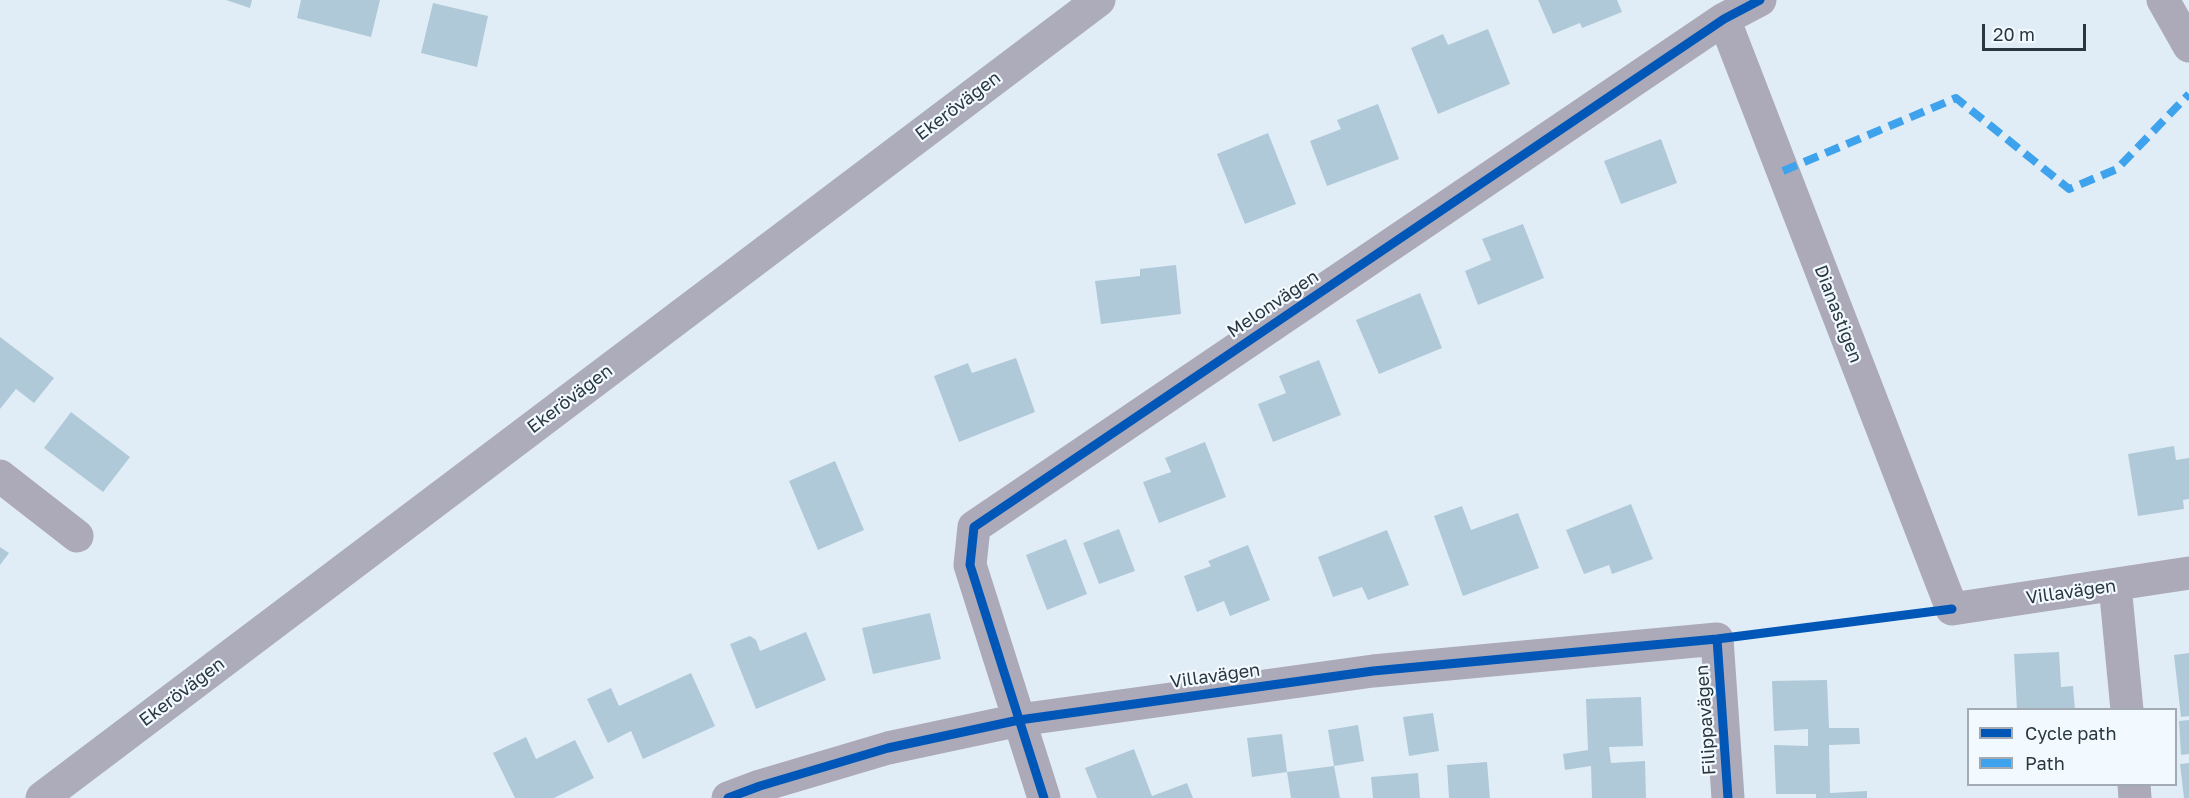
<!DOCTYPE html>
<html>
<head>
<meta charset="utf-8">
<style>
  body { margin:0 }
  #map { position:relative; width:2189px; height:798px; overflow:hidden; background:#e1edf6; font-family:"Golos Text",sans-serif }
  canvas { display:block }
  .legend { position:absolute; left:1967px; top:708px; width:210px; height:78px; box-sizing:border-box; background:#f2f9ff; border:2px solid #a2abb3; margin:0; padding:8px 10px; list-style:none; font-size:18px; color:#293741 }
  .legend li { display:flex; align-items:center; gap:12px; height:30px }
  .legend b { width:30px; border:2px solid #a2abb3 }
  .scale { position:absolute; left:1982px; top:24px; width:104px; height:27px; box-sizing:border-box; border:3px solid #293741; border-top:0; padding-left:8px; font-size:18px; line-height:21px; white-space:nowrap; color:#293741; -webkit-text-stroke:4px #f2f9ff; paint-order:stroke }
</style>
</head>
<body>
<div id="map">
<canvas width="2189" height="798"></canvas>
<ul class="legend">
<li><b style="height:8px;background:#0057b8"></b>Cycle path</li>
<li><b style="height:8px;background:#3ea3ec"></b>Path</li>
</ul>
<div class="scale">20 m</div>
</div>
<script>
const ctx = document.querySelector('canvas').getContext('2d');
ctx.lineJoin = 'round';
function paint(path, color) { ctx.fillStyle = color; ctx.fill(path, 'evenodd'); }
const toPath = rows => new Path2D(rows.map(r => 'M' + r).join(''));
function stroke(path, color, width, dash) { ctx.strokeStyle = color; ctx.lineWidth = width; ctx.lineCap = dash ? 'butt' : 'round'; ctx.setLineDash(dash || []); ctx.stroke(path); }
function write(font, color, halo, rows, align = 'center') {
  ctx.font = font + ' "Golos Text",sans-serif'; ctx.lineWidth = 4.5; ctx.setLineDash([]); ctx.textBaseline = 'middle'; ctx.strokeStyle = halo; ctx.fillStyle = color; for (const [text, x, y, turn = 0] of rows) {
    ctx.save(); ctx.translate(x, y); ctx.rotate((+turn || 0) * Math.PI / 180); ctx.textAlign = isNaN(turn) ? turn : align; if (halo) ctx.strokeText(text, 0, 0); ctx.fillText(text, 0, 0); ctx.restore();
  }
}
const building = toPath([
  [226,0,252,0,250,8],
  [301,0,380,0,371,37,297,18],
  [1538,0,1617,0,1622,12,1582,28,1580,23,1553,34],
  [433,3,488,16,477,67,421,53],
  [1488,29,1510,84,1438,114,1411,48,1443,34,1448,45],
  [1378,104,1399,159,1327,186,1310,141,1341,129,1337,120],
  [1268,133,1296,204,1245,224,1217,154],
  [1661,139,1677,183,1621,204,1604,161],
  [1523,224,1544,278,1478,305,1465,271,1491,260,1482,239],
  [1176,265,1181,314,1101,324,1095,281,1140,276,1140,269],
  [1420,293,1442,348,1379,374,1356,320],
  [0,337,54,378,34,403,16,389,0,409],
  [1016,358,1035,412,959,442,934,376,968,363,972,373],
  [1319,360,1341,415,1273,442,1258,404,1286,393,1279,376],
  [71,412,130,457,103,492,44,448],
  [1205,442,1226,497,1159,523,1143,482,1171,472,1165,458],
  [2174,446,2176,460,2189,458,2189,499,2183,500,2184,509,2138,516,2128,454],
  [835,461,864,530,818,550,789,481],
  [1631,504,1653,559,1612,574,1609,565,1584,574,1566,530],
  [1462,506,1471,530,1518,513,1539,568,1463,596,1434,516],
  [1119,529,1135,571,1099,584,1083,543],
  [1387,530,1409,585,1368,600,1362,587,1333,597,1318,557],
  [1066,539,1087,594,1047,610,1026,555],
  [1248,545,1270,600,1230,616,1224,601,1197,612,1184,576,1211,566,1208,561],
  [0,547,9,553,0,565],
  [930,613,941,659,873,674,862,628],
  [806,632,826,680,756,709,730,644,750,636,756,640,760,651],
  [2059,652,2061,687,2073,686,2075,710,2017,710,2014,654],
  [2189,653,2189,716,2181,717,2174,655],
  [691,673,715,726,643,759,631,731,608,743,587,699,611,688,619,706],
  [1827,680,1829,728,1859,728,1860,744,1829,745,1830,793,1867,791,1867,798,1816,798,1816,794,1776,794,1774,745,1808,746,1808,729,1774,731,1772,681],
  [1641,697,1643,746,1609,747,1611,763,1645,761,1646,798,1592,798,1591,766,1565,770,1563,754,1588,750,1586,699],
  [1433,713,1439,751,1409,756,1403,717],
  [2189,720,2189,754,2181,755,2179,721],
  [1358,725,1364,761,1334,766,1328,730],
  [1282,734,1287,772,1252,777,1247,738],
  [526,737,536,759,575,740,594,778,554,798,515,798,493,753],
  [1134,749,1152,796,1187,783,1193,798,1097,798,1085,768],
  [1487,762,1490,798,1449,798,1447,765],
  [2189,763,2189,798,2184,798,2180,764],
  [1334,766,1340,798,1291,798,1287,772],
  [1418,773,1420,798,1373,798,1371,777]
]);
const minor = toPath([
  [2163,0,2189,46],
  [1724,19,1952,609,2189,573],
  [0,476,77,536],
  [2115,585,2127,710],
  [2134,784,2135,798],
  [728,798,760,786,888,748,1019,720,1373,671,1717,639,1728,798],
  [1044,798,970,565,974,527,1724,19,1760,0]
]);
const major = toPath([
  [42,798,1099,0]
]);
const quiet = toPath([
  [1783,171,1956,98,2069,189,2117,169,2189,94]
]);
const cycleway = toPath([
  [1717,639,1728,798],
  [728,798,760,786,888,748,1019,720,1373,671,1717,639,1952,609],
  [1044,798,970,565,974,527,1724,19,1760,0]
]);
const streetNames = [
  ["Ekerövägen",958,106,-37],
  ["Melonvägen",1273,304,-34],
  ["Dianastigen",1838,314,69],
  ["Ekerövägen",570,399,-37],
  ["Villavägen",2071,592,-8],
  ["Villavägen",1215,676,-8],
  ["Ekerövägen",182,692,-37],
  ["Filippavägen",1706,720,-94]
];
paint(building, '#afc9d9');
stroke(minor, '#acaab8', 33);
stroke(major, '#acacbb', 33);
stroke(quiet, '#3ea3ec', 8, [15, 8]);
stroke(cycleway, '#0057b8', 9);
write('18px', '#293741', '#f2f9ff', streetNames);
</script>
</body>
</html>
